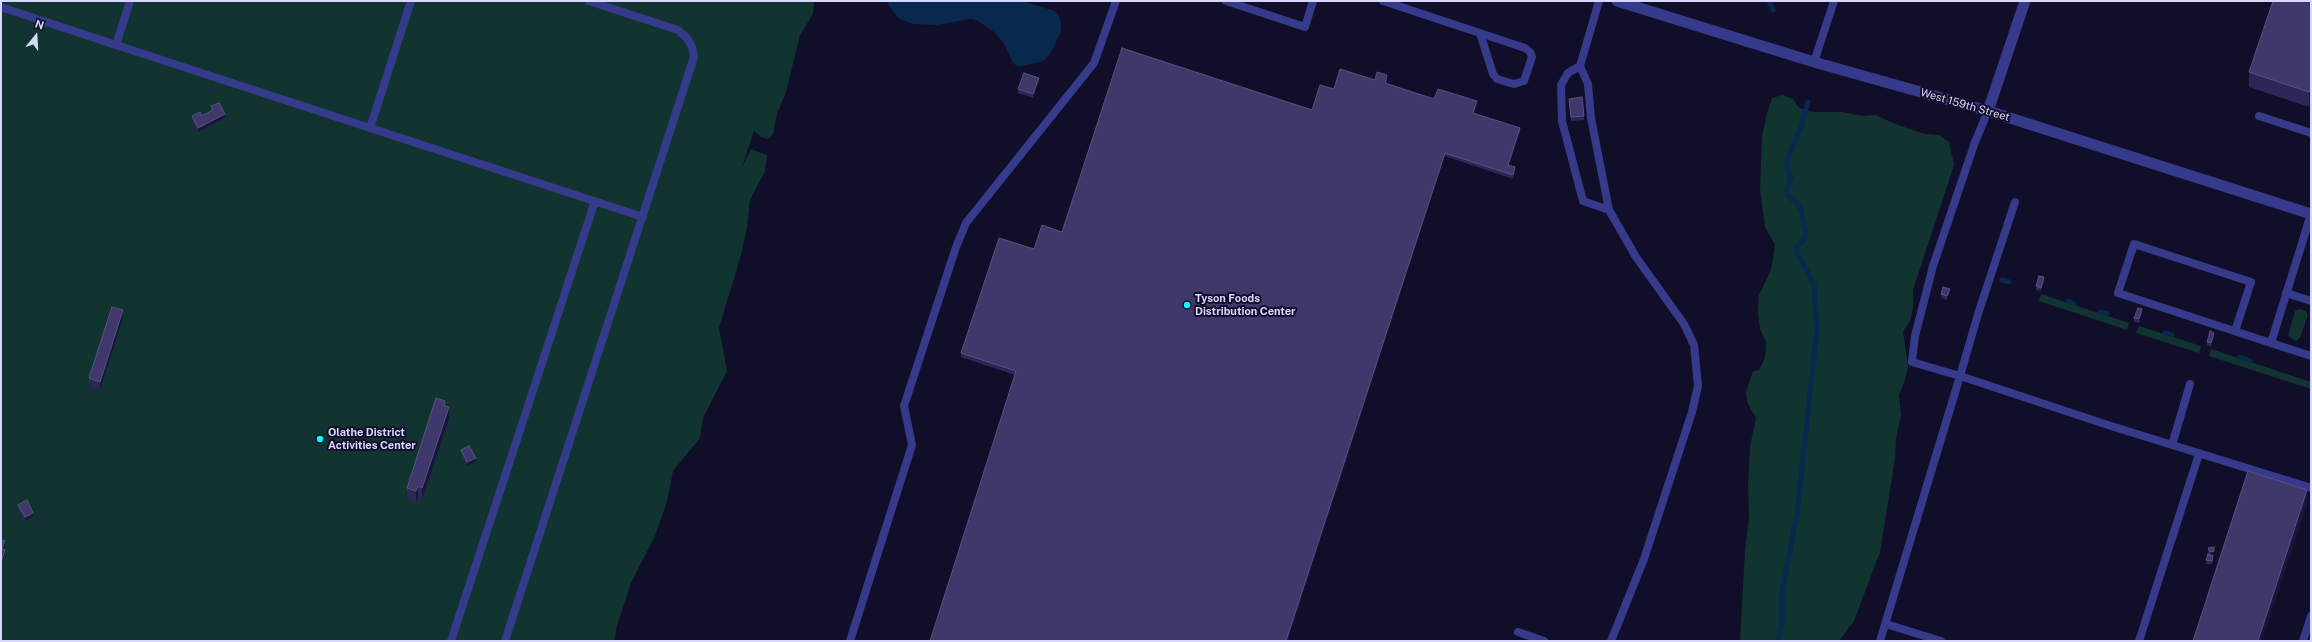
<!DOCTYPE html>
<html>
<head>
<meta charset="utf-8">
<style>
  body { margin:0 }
  #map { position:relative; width:2312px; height:642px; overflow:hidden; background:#110e29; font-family:"Public Sans",sans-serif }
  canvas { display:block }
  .frame { position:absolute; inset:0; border:2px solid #d8d7ff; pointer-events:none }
  .north { position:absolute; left:16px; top:16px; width:40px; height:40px; -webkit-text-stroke:3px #110e29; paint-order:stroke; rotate:18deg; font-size:11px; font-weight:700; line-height:16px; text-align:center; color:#d8d7ff }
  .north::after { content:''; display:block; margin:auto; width:14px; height:18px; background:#d8d7ff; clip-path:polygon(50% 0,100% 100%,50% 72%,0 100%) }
</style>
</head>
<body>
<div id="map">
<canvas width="2312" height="642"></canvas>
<div class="frame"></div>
<div class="north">N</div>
</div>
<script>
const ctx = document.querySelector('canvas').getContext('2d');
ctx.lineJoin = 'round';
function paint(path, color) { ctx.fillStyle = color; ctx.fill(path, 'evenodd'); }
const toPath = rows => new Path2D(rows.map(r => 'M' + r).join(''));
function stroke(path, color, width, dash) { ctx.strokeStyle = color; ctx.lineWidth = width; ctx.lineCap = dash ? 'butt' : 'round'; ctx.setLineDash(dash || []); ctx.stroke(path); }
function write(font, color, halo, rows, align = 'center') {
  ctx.font = font + ' "Public Sans",sans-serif'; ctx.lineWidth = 4; ctx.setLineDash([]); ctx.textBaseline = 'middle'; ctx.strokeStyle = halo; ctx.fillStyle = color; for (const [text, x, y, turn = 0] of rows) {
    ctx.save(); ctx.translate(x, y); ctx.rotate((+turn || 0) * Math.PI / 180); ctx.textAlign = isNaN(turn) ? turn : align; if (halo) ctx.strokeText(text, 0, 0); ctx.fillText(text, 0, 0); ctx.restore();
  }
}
const green = toPath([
  [1,1,814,1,813,14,800,35,786,92,777,114,773,134,768,139,761,137,754,131,742,167,751,149,767,155,765,171,750,200,747,227,741,255,719,328,727,371,703,418,700,438,673,471,667,502,655,536,631,583,616,629,615,641,1,641],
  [1782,95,1793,99,1799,108,1812,112,1842,112,1864,116,1875,115,1898,125,1925,134,1939,135,1949,142,1954,165,1913,290,1913,308,1910,321,1903,332,1908,366,1905,380,1899,395,1901,415,1896,439,1895,459,1880,552,1854,621,1839,641,1740,641,1745,551,1749,516,1748,485,1750,446,1756,418,1747,402,1746,392,1753,371,1759,370,1765,358,1766,342,1760,329,1758,312,1759,295,1771,270,1775,245,1765,227,1760,189,1762,136,1767,113,1772,98],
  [2041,294,2129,323,2127,330,2039,301],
  [2299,309,2306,311,2308,315,2300,338,2296,341,2288,336,2295,311],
  [2139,326,2201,346,2199,353,2136,333],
  [2211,349,2311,382,2311,389,2209,356]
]);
const water = toPath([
  [886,1,1022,1,1055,11,1061,21,1061,32,1049,56,1043,61,1018,67,1013,63,1003,42,994,32,978,21,971,19,936,25,913,24,898,18]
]);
const stream = toPath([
  [1769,1,1773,10],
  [2002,280,2009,282],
  [2068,301,2074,304],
  [2100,312,2107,314],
  [2165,333,2172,335],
  [2240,357,2250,361],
  [1779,641,1782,622,1782,594,1797,512,1817,330,1814,284,1797,253,1797,247,1805,238,1806,233,1801,210,1797,203,1787,195,1787,190,1791,177,1787,168,1787,159,1800,131,1808,102]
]);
const service = toPath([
  [130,1,116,45,643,217],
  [1226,1,1305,27,1313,1],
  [1383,1,1480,33,1525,48,1530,52,1532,57,1524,81,1514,84,1497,79,1493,74,1480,33],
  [1599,1,1580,66,1588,84,1591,118,1609,210,1636,257,1684,324,1694,345,1698,386,1692,412,1644,559,1611,641],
  [1,7,116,45],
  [1814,62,1834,1],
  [1580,66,1568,73,1561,85,1562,121,1583,201,1609,210],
  [2259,116,2311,133],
  [370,128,411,1],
  [2015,202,1978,314,1960,376,2111,426,2311,488],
  [2311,214,2271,343,2311,356],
  [2286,293,2311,301],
  [2235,331,2251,282,2134,244,2118,293,2271,343],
  [2172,445,2190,384],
  [1886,624,1941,641],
  [1518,632,1544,641],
  [451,641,595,201],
  [505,641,694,57,692,47,687,38,678,30,589,1],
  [850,641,912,445,904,406,956,247,966,223,1094,63,1116,1],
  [1880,641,1960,376,1912,362,1915,336,1933,266,1975,142,1988,111],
  [2139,641,2199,454],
  [2303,641,2311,616]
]);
const minor = toPath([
  [1988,111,2025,1]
]);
const tertiary = toPath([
  [1617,1,1814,62,1988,111,2311,214]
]);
const wall = toPath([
  [2311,1,2311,102,2309,107,2249,87,2249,72],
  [1387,79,1386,84,1434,99,1477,105,1474,113,1520,132,1509,165,1515,171,1513,179,1445,156,1015,375,961,357,961,353,1034,249,1062,232,1312,110,1334,89],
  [1039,82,1033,98,1018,93,1018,89],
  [1569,99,1584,116,1584,120,1571,121],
  [211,106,225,118,198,132,192,120,192,116,202,116,211,111],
  [2044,281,2041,291,2036,290,2036,286],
  [1950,293,1947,300,1941,298,1941,294],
  [2142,313,2139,323,2134,322,2134,318],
  [123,318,100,390,89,386,89,378],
  [2214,337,2211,347,2207,345,2207,342],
  [445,406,449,419,422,499,418,498,416,502,407,499,407,488],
  [461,450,476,462,467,466,461,454],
  [18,505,33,517,25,521,18,509],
  [2208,548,2214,555,2212,556,2213,560,2212,564,2206,564,2206,560,2209,555,2208,552]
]);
const shadedWall = toPath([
  [1039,78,1039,82,1033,98,1033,94],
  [2311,88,2311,102,2309,107,2309,92],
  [1477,101,1477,105,1473,117,1473,113],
  [225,114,225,118,198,132,198,128],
  [1520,128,1520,132,1508,169,1508,165],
  [1445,153,1445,156,1288,641,1286,641],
  [1515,167,1515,171,1513,179,1513,175],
  [2044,277,2044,281,2041,291,2041,288],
  [1950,289,1950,293,1947,300,1947,296],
  [2142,309,2142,313,2139,323,2139,319],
  [123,310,123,318,100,390,100,382],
  [2214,333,2214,337,2211,347,2211,343],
  [449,407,449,419,422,499,422,488],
  [476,458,476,462,467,466,467,462],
  [418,486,418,498,416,502,416,491],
  [2307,490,2307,505,2262,641,2258,641],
  [33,513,33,517,25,521,25,517],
  [5,541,5,545,2,553,2,549],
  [5,550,5,554,1,566,1,563],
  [2214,551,2214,555,2210,556,2210,552]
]);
const building = toPath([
  [2273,1,2311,1,2311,88,2309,92,2249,72,2273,1],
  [1122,48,1312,110,1320,85,1334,89,1340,69,1375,80,1377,72,1387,75,1385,83,1434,99,1438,89,1477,101,1473,113,1520,128,1508,165,1515,167,1513,175,1445,153,1286,641,930,641,1016,371,961,353,999,238,1034,249,1042,225,1062,232,1122,48],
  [1024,73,1039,78,1033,94,1018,89,1024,73],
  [1582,97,1584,116,1571,117,1569,99,1582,97],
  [219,103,225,114,198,128,192,116,200,112,202,116,213,110,211,106,219,103],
  [2039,276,2044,277,2041,288,2036,286,2039,276],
  [1943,287,1950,289,1947,296,1941,294,1943,287],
  [112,307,123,310,100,382,89,378,112,307],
  [2138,308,2142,309,2139,319,2134,318,2138,308],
  [2210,331,2214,333,2211,343,2207,342,2210,331],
  [436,398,445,401,444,406,449,407,422,488,418,486,416,491,407,488,436,398],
  [469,446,476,458,467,462,461,450,469,446],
  [2248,471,2307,490,2258,641,2193,641,2248,471],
  [27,500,33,513,25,517,18,505,27,500],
  [1,540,5,541,2,549,5,550,1,563,1,540],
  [2214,547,2214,551,2210,552,2208,548,2214,547],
  [2208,554,2213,556,2212,561,2206,560,2208,554]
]);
const markers = [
  [1187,305,4,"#03fbff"],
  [320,439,4,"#03fbff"]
];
const streetNames = [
  ["West 159th Street",1965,105,16]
];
const poiNames = [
  ["Tyson Foods",1195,299],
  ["Distribution Center",1195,312],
  ["Olathe District",328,433],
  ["Activities Center",328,446]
];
paint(green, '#113430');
paint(water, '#09284e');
stroke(stream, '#09284e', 5);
stroke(service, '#363a8b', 8);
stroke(minor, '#363a8b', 11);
stroke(tertiary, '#363a8b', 11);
paint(wall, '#2c2659');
paint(shadedWall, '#19153e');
paint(building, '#3e396a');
stroke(building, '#565282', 1);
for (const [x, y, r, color] of markers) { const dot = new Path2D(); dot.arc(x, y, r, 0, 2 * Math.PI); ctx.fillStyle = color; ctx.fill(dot); stroke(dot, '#110e29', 1.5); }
write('11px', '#d8d7ff', '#110e29', streetNames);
write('bold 11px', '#d8d7ff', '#110e29', poiNames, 'left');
</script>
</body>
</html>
